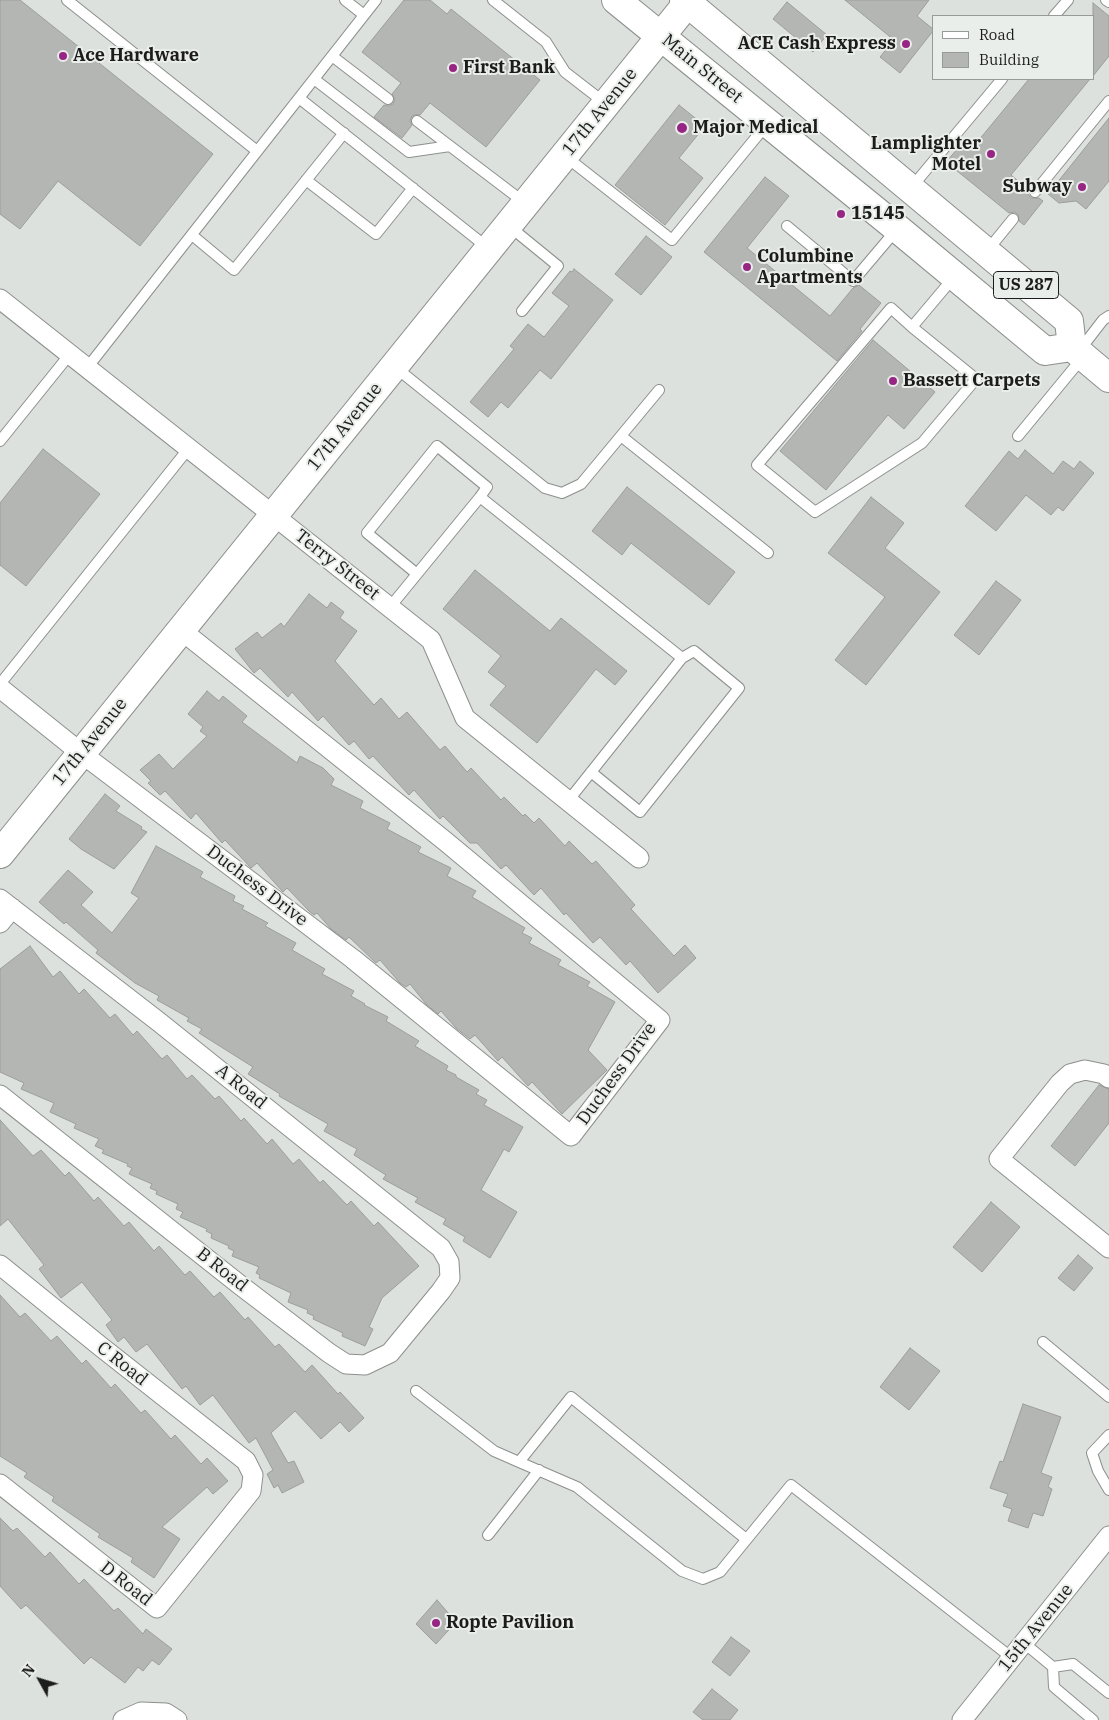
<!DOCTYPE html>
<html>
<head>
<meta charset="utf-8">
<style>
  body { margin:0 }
  #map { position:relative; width:1109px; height:1720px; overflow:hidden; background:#dde1dd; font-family:"IBM Plex Serif",serif }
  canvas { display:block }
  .legend { position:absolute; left:932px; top:15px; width:162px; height:65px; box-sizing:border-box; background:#eaeeeb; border:1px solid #979a98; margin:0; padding:6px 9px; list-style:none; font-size:15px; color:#1b1c1b }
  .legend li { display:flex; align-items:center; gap:10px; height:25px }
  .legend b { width:25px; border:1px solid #979a98 }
  .north { position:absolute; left:15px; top:1655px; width:50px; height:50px; -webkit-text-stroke:4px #eaeeeb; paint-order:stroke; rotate:309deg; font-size:14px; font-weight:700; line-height:20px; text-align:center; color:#1b1c1b }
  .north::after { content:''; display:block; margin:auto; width:18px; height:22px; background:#1b1c1b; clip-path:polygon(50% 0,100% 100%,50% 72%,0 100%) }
</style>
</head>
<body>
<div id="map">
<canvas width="1109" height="1720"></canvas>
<ul class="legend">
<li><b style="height:6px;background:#fff"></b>Road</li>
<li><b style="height:14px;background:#b3b6b3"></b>Building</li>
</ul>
<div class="north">N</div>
</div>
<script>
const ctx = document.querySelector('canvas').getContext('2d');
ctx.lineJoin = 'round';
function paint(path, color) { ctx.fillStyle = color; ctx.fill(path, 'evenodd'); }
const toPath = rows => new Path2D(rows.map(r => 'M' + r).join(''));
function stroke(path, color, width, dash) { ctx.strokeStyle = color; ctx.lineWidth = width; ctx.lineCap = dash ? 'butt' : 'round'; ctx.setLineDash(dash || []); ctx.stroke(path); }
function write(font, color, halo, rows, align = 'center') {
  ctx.font = font + ' "IBM Plex Serif",serif'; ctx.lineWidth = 4; ctx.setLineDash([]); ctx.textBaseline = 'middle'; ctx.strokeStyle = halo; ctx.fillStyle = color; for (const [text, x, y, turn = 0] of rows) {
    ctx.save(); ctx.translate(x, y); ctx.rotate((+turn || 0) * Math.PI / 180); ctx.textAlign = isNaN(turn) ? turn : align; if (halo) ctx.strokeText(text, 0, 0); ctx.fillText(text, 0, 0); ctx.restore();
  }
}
const building = toPath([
  [0,0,20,0,213,154,140,246,58,181,20,229,0,214,0,0],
  [404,0,430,0,447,14,451,9,540,80,486,147,430,103,420,115,415,115,412,116,410,121,412,125,402,138,374,117,384,105,388,106,393,104,395,99,392,94,401,83,362,52,404,0],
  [845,0,929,0,917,16,933,29,933,31,900,73,880,57,894,40,845,0],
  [787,2,827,35,813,52,773,19,787,2],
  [1093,3,1109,16,1109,56,1093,76,1093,3],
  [1029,79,1090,79,1011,175,1029,190,1028,194,1031,198,1039,198,1043,201,1024,225,1019,221,1018,214,1014,212,1009,213,946,162,966,139,974,146,1029,79],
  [679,105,705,126,679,158,703,178,665,225,615,185,679,105],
  [1109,118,1109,181,1086,209,1076,201,1059,203,1048,194,1109,118],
  [765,177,789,196,747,248,830,316,853,288,859,285,881,303,860,329,862,331,837,361,704,252,765,177],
  [646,236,672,257,641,295,615,274,646,236],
  [574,269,613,300,551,379,540,370,508,408,501,402,488,417,470,402,514,349,510,346,528,324,544,337,569,306,552,293,570,271,572,272,574,269],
  [873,340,935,392,904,429,888,415,826,490,780,451,873,340],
  [43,449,100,494,26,586,0,565,0,503,43,449],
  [1025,450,1053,474,1063,461,1074,469,1080,461,1094,473,1063,511,1058,507,1051,515,1026,495,996,531,965,506,1009,451,1018,459,1025,450],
  [627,487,735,572,709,605,631,543,622,555,592,531,627,487],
  [871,497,904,523,885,548,940,592,866,685,835,660,885,597,828,553,871,497],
  [475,570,550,631,561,618,627,671,615,685,596,669,537,743,490,705,506,686,488,672,501,656,443,609,475,570],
  [996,581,1021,600,979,655,954,635,996,581],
  [309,594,327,608,331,602,344,612,340,618,357,631,335,661,374,705,381,698,399,719,407,712,440,750,445,746,467,772,471,768,501,800,504,797,523,816,525,814,534,823,539,818,565,846,569,841,592,864,596,861,635,905,631,909,674,956,685,945,696,958,658,993,630,961,626,965,600,937,593,943,566,913,564,915,541,888,534,895,506,865,501,869,477,843,470,843,443,816,440,819,414,790,409,795,373,756,369,759,354,741,349,745,323,716,318,721,292,692,288,697,260,668,254,673,235,649,257,632,262,638,281,623,284,627,309,594],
  [207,691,219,701,223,696,247,716,242,722,297,763,300,756,323,768,334,779,331,785,363,801,360,808,390,823,387,829,421,847,418,852,451,868,447,876,476,891,472,897,525,928,522,933,532,938,529,943,561,960,558,965,590,982,587,986,615,1002,588,1050,607,1070,562,1114,532,1082,528,1086,502,1057,498,1061,475,1035,470,1039,456,1028,441,1011,438,1014,426,1004,410,984,406,987,400,983,380,960,376,963,349,937,346,940,331,929,317,913,314,915,309,911,287,888,283,892,257,863,251,868,225,840,222,843,196,813,191,819,165,791,160,795,148,783,151,781,140,770,159,754,173,769,207,736,200,731,203,727,188,714,207,691],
  [105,794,120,806,116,811,142,827,141,829,147,832,114,869,81,849,69,839,105,794],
  [156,846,203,872,200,877,235,896,233,901,244,906,242,909,268,923,265,926,296,943,292,950,325,969,322,974,354,991,351,996,365,1004,364,1005,388,1017,386,1021,419,1041,415,1046,448,1066,446,1070,456,1075,456,1077,479,1090,476,1094,487,1100,484,1105,523,1127,509,1152,504,1149,481,1190,517,1212,490,1258,463,1241,465,1237,443,1224,446,1219,415,1202,418,1198,383,1179,386,1175,354,1155,357,1149,324,1131,328,1124,279,1096,280,1094,248,1074,253,1067,199,1033,202,1029,187,1021,189,1018,157,1000,159,996,135,983,96,953,98,950,66,922,64,924,39,902,68,870,93,892,81,905,112,933,139,898,131,893,156,846],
  [30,946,53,977,60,971,79,994,84,989,110,1018,115,1014,133,1035,137,1031,162,1059,167,1055,187,1079,192,1075,215,1099,219,1096,241,1121,244,1118,267,1144,272,1139,293,1164,299,1159,320,1183,323,1180,347,1205,351,1201,374,1226,378,1222,419,1266,382,1298,369,1327,373,1329,365,1346,342,1336,343,1333,313,1319,314,1316,307,1313,308,1310,288,1302,291,1293,259,1278,260,1275,256,1273,259,1267,232,1256,234,1251,228,1248,229,1246,211,1238,212,1234,206,1231,207,1229,180,1217,183,1212,176,1209,178,1204,156,1194,157,1191,150,1188,152,1184,129,1174,132,1168,127,1166,128,1164,102,1153,104,1150,95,1146,99,1139,74,1128,76,1124,50,1112,54,1103,21,1089,24,1083,0,1072,0,969,30,946],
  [1099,1085,1109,1089,1109,1123,1075,1166,1051,1146,1099,1085],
  [0,1120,33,1156,41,1150,65,1176,69,1172,94,1201,98,1197,124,1226,129,1222,154,1251,159,1246,185,1275,190,1271,214,1297,220,1292,245,1320,248,1317,275,1347,279,1344,305,1372,312,1365,338,1394,340,1392,364,1418,349,1432,340,1422,321,1439,295,1411,271,1433,288,1463,294,1461,304,1482,282,1493,278,1485,274,1488,267,1474,273,1470,256,1438,249,1443,213,1395,200,1405,186,1386,182,1389,147,1344,136,1352,124,1337,118,1342,106,1325,112,1320,82,1282,61,1298,39,1269,44,1265,8,1219,0,1226,0,1120],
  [991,1202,1020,1227,982,1272,953,1247,991,1202],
  [1078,1255,1093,1268,1074,1291,1058,1278,1078,1255],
  [0,1295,20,1317,25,1313,51,1341,57,1336,82,1364,86,1360,111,1388,115,1384,141,1413,145,1410,171,1439,175,1435,201,1464,207,1458,228,1481,213,1494,207,1487,162,1527,180,1539,154,1578,131,1562,133,1558,98,1537,100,1534,52,1501,54,1497,24,1477,27,1473,0,1456,0,1295],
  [910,1348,940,1371,909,1410,880,1387,910,1348],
  [1023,1404,1061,1417,1041,1473,1052,1477,1048,1487,1052,1489,1043,1516,1033,1513,1028,1528,1008,1521,1012,1509,1003,1506,1008,1494,990,1488,1000,1461,1003,1462,1023,1404],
  [0,1518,13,1531,17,1528,45,1557,50,1552,79,1584,84,1579,114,1611,118,1608,143,1634,146,1629,172,1649,159,1665,152,1660,143,1671,138,1667,125,1683,91,1657,84,1664,26,1605,21,1609,0,1586,0,1518],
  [437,1600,456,1622,436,1644,416,1624,437,1600],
  [731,1637,750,1651,730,1676,712,1662,731,1637],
  [712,1689,738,1710,730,1720,703,1720,693,1712,712,1689]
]);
const lane = toPath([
  [67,0,257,151],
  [345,0,364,15],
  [493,0,546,42,565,72,605,103],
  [1106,0,1109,2],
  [1054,16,1068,0],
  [332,56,388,99],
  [314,79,409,152,450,146],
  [299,98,488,248],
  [417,121,525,203],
  [565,156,672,240,767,124],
  [306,180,376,234,413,188],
  [911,188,1002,79],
  [1035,192,1109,101],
  [509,226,558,266,522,311],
  [787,226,853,281,897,229],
  [192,235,234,270,344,133],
  [987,251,1013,219],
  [912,327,891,308,757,465,815,512,922,443,976,379,912,327,954,277],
  [1079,351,1103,320,1109,316],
  [395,367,545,488,562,493,581,484,659,390],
  [87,368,376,0],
  [621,436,768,553],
  [1018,436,1083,357],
  [0,441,70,354],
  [417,574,367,533,437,446,487,487,480,497],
  [390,607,480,497,682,658,568,801],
  [0,684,189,448],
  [591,772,640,812,739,688,694,651,682,658],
  [1043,1342,1109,1397],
  [416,1391,494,1451,519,1462,571,1397,746,1539],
  [1109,1435,1092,1453,1098,1471,1109,1490],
  [519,1462,577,1487,682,1571,703,1579,720,1572,791,1485,1012,1658],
  [488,1535,539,1470],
  [1024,1643,1053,1667,1054,1687,1093,1720],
  [1053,1667,1073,1664,1109,1693]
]);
const street = toPath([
  [0,299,431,640,465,718,639,858],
  [0,688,81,753,353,959,571,1136,660,1020,445,841,181,630],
  [0,899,159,1022,441,1248,449,1262,450,1278,441,1291,390,1353,365,1365,346,1364,329,1353,240,1285,0,1095],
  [0,923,12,908],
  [1109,1078,1104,1074,1085,1070,1070,1074,1060,1083,999,1159,1109,1248],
  [0,1265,100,1346,246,1461,253,1475,251,1491,157,1608,0,1484],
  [123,1720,141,1712,166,1713,177,1720],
  [962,1720,1109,1536]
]);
const secondary = toPath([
  [0,854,690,0]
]);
const highway = toPath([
  [616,0,898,229,1045,351,1072,347,1109,378],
  [684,0,1069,321,1072,347]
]);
const markers = [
  [906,44,5,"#972583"],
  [63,56,5,"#972583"],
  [453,68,5,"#972583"],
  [682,128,6,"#972583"],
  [991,154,5,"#972583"],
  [1082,187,5,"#972583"],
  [841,214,5,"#972583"],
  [747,267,5,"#972583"],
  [893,381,5,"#972583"],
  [436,1623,5,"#972583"]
];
const shields = [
  [1026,285,65]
];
const shieldNames = [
  ["US 287",1026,285]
];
const poiNames = [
  ["ACE Cash Express",896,44,"right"],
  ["Ace Hardware",73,56],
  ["First Bank",463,68],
  ["Major Medical",693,128],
  ["Lamplighter",981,144,"right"],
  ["Motel",981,165,"right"],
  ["Subway",1072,187,"right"],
  ["15145",851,214],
  ["Columbine",757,257],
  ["Apartments",757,278],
  ["Bassett Carpets",903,381],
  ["Ropte Pavilion",446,1623]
];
const streetNames = [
  ["Main Street",702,69,39],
  ["17th Avenue",600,112,-51],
  ["17th Avenue",345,427,-51],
  ["Terry Street",337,565,38],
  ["17th Avenue",90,742,-51],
  ["Duchess Drive",257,886,37],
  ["Duchess Drive",617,1074,-54],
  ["A Road",241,1087,39],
  ["B Road",222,1270,38],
  ["C Road",122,1364,38],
  ["D Road",126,1584,38],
  ["15th Avenue",1036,1628,-51]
];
paint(building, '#b3b6b3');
stroke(building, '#9b9e9b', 1);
stroke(lane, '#8c908d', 12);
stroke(street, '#8c908d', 21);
stroke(secondary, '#8c908d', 30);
stroke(highway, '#8c908d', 30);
stroke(lane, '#fff', 10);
stroke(street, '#fff', 19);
stroke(secondary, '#fff', 28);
stroke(highway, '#fff', 28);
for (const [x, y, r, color] of markers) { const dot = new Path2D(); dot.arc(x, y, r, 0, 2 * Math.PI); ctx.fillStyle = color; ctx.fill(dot); stroke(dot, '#eaeeeb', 2); }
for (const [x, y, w] of shields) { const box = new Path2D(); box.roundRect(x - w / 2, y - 13.5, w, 27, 4); ctx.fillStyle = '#eaeeeb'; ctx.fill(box); stroke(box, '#1b1c1b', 1); }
write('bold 16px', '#1b1c1b', null, shieldNames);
write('bold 18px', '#1b1c1b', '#eaeeeb', poiNames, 'left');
write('18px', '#1b1c1b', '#eaeeeb', streetNames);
</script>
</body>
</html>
